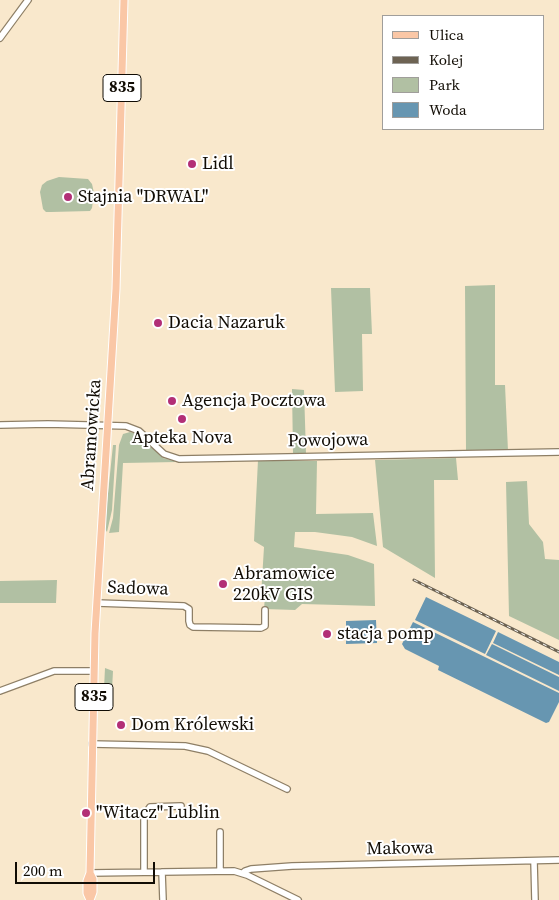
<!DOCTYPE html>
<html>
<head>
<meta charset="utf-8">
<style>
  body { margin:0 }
  #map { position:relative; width:559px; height:900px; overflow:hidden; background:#f9e8cc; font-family:"Source Serif 4",serif }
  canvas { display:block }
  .legend { position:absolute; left:382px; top:15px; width:162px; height:115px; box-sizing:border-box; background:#fff; border:1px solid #a09e9b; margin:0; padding:6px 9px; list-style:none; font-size:15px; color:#110c04 }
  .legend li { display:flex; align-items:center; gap:10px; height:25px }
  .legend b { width:25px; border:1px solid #a09e9b }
  .scale { position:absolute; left:15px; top:862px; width:140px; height:22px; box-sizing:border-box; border:2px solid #110c04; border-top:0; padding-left:6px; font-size:15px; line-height:18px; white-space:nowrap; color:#110c04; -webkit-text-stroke:4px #fff; paint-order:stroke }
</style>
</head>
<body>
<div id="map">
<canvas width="559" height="900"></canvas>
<ul class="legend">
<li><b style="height:6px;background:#fac7a6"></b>Ulica</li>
<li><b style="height:6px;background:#6d6353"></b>Kolej</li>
<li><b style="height:14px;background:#b1c0a3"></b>Park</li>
<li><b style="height:14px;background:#6796b1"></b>Woda</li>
</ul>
<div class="scale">200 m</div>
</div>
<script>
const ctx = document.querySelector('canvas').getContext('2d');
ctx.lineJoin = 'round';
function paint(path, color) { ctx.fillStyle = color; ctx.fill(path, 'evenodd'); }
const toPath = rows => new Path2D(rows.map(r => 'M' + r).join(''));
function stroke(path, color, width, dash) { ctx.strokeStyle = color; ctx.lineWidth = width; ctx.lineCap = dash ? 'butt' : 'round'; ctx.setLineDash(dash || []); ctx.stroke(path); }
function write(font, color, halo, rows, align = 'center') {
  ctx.font = font + ' "Source Serif 4",serif'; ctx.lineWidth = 4; ctx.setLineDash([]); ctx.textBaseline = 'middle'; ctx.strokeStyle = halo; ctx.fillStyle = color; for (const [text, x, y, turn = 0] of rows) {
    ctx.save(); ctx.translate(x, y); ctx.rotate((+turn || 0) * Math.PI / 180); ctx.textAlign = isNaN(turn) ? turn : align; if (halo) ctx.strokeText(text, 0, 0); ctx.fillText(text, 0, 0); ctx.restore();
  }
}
const green = toPath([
  [59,177,88,179,92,184,94,193,92,208,90,211,51,212,46,212,43,209,40,192,42,185,47,181],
  [495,285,495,385,505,385,508,451,466,451,465,286],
  [331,288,370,288,372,334,362,334,363,391,335,392],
  [292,389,304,390,306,454,293,453],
  [130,432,140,435,163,458,177,462,123,463,119,532,109,533,113,518,119,445,123,434],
  [113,445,116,445,112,510,107,532,105,529,107,503],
  [456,458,458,480,434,480,435,578,383,547,375,460],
  [258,460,317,461,316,514,373,513,377,546,352,537,315,532,295,532,294,547,348,555,374,564,375,606,302,604,295,610,264,609,265,596,261,596,264,547,254,541],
  [527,481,529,524,543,542,545,559,559,560,559,640,509,616,506,482],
  [57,580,56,603,0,603,0,581],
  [105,668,113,671,111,709,103,709]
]);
const water = toPath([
  [426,597,496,631,485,654,415,620],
  [376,620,377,643,346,644,346,633,351,633,346,632,346,621],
  [413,622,559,693,559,702,549,722,546,723,438,670,439,666,405,649,402,644],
  [498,632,559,662,559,675,493,643],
  [492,644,559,677,559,691,486,655]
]);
const minor = toPath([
  [0,38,28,0],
  [0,425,48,424,126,426,139,431,164,454,179,459,559,452],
  [97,603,184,606,189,609,189,621,190,625,193,627,261,628,265,626,265,610],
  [0,691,54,671,94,671],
  [92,744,185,746,208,751,287,789],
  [220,832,220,871],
  [534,861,535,900],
  [144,872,144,816,150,807,181,806],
  [162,872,163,900],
  [90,873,234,871,247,875,298,900],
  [243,873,245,871,251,869,292,866,559,860]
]);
const major = toPath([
  [90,873,93,879,93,892,90,900],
  [90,900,87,893,87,881,90,873,95,633,116,289,124,0]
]);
const rail = toPath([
  [414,580,559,652]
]);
const markers = [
  [192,164,5,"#b22f76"],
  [68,197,5,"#b22f76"],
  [158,323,5,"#b22f76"],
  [172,401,5,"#b22f76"],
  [182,419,5,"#b22f76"],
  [223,584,5,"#b22f76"],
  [327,634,5,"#b22f76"],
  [121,725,5,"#b22f76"],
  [86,813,5,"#b22f76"]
];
const shields = [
  [122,88,38],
  [94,697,38]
];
const shieldNames = [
  ["835",122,88],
  ["835",94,697]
];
const poiNames = [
  ["Lidl",202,164],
  ["Stajnia \"DRWAL\"",78,197],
  ["Dacia Nazaruk",168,323],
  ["Agencja Pocztowa",182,401],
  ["Apteka Nova",182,438,"center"],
  ["Abramowice",233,574],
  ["220kV GIS",233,595],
  ["stacja pomp",337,634],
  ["Dom Królewski",131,725],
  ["\"Witacz\" Lublin",96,813]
];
const streetNames = [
  ["Abramowicka",92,435,-86],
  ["Powojowa",328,441,-1],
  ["Sadowa",138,589,2],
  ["Makowa",400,849,-1]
];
paint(green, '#b1c0a3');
paint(water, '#6796b1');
stroke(minor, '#8e7f66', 8);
stroke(major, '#fff', 9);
stroke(minor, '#fff', 5.5);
stroke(major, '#fac7a6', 7);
stroke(rail, '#6d6353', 3);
stroke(rail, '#fff', 1, [4]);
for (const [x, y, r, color] of markers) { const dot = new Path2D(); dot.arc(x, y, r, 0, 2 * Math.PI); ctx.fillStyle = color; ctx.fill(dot); stroke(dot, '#fff', 2); }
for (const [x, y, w] of shields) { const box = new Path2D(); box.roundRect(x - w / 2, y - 13.5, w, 27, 4); ctx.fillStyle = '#fff'; ctx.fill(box); stroke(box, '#110c04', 1); }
write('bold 16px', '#110c04', null, shieldNames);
write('18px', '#110c04', '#fff', poiNames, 'left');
write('18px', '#110c04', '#fff', streetNames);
</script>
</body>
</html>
